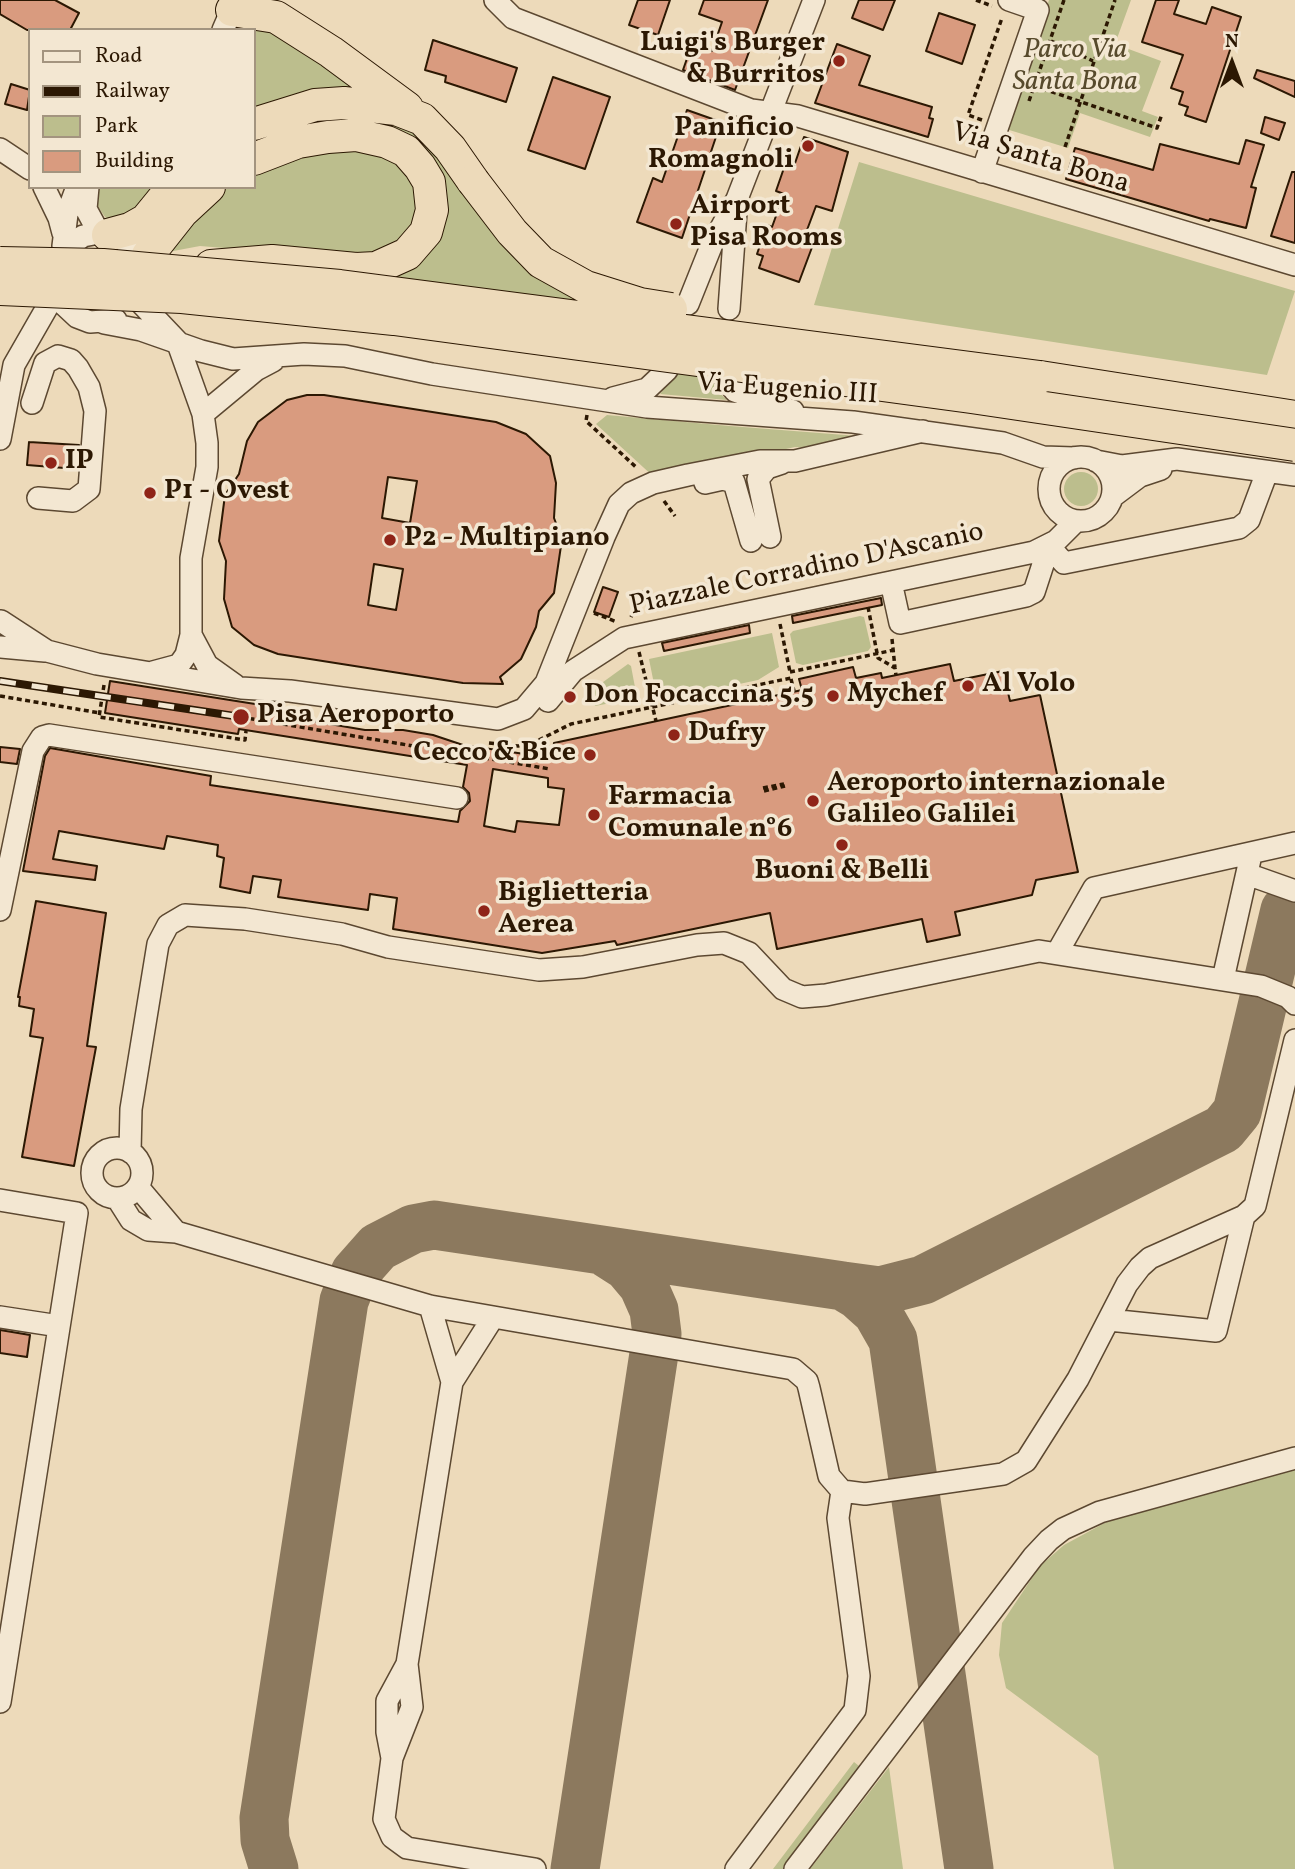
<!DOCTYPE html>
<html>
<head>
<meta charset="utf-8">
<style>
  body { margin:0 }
  #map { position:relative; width:1295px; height:1869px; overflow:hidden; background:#eddaba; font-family:Vollkorn,serif }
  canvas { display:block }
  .legend { position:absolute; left:28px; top:28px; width:228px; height:161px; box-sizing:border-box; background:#f3e7d2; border:2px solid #a3947f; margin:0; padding:9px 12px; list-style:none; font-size:21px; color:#2c1803 }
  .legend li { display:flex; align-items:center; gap:14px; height:35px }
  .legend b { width:35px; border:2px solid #a3947f }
  .north { position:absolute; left:1197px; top:28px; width:70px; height:70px; -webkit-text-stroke:5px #f3e7d2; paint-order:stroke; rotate:0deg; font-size:19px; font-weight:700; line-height:28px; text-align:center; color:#2c1803 }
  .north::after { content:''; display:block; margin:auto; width:24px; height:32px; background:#2c1803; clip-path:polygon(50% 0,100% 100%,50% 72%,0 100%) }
</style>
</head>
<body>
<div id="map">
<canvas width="1295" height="1869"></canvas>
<ul class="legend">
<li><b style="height:9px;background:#f3e7d2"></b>Road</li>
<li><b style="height:9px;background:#2c1803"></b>Railway</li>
<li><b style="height:19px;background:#bcbe8d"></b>Park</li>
<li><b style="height:19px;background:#d99b7f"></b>Building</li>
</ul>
<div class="north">N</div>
</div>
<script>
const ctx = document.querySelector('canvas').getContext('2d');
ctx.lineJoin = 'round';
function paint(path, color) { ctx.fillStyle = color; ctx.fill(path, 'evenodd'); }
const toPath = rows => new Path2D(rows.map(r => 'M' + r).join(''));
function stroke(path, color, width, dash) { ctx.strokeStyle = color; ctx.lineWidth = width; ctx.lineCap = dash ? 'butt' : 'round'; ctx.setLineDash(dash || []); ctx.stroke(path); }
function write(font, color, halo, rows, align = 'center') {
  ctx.font = font + ' Vollkorn,serif'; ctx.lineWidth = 7; ctx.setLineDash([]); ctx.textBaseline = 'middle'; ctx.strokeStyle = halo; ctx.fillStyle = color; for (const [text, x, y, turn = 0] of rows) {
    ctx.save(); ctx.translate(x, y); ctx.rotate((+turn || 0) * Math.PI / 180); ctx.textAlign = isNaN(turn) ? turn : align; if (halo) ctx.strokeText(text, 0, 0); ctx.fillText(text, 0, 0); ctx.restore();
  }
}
const green = toPath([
  [1049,0,1131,0,1115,44,1161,61,1142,111,1158,117,1150,137,1080,113,1068,148,1006,129],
  [257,24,370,91,595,306,401,278,321,256,200,246,168,252,105,217,95,202,96,187,254,187,254,30,251,30],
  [859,162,1295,291,1267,375,814,305],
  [677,372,712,376,717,390,727,400,660,394],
  [607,415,730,426,858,436,819,449,795,447,655,478,596,424],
  '1064 489a17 17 0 1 1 34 0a17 17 0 1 1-34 0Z',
  [860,616,864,617,871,647,868,651,803,665,796,663,790,634,793,631],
  [772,633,779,667,758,680,683,696,656,694,649,659],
  [628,664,631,666,637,698,595,706,592,690],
  [1295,1469,1295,1869,1114,1869,1098,1756,1006,1688,999,1655,1002,1623,1040,1566,1064,1545,1112,1519],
  [854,1762,859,1766,783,1869,773,1869],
  [889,1767,903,1869,810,1869]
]);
const taxiway = toPath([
  [843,1286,880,1291,923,1280,1223,1129,1237,1112,1285,910],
  [274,1869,265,1840,264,1818,344,1301,355,1273,378,1247,413,1229,434,1225,843,1286,858,1295,877,1312,893,1340,969,1869],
  [575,1869,657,1334,654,1310,643,1285,627,1266,602,1250]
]);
const building = toPath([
  [0,0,55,0,79,13,70,30,27,30,0,14,0,0],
  [638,0,670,0,658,35,629,25,638,0],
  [704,0,768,0,735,90,683,70,692,44,712,51,722,22,699,14,704,0],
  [859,0,895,0,883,30,852,18,859,0],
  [1156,0,1179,0,1174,14,1206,24,1212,7,1241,17,1206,122,1185,115,1188,107,1179,104,1183,92,1171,88,1183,55,1142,42,1156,0],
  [939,13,975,25,962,64,926,51,939,13],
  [433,40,517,68,506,102,445,82,446,76,425,70,433,40],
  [837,44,870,56,859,85,932,107,929,118,933,119,928,137,815,103,837,44],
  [1257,70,1295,81,1295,97,1254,78,1257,70],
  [553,77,610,97,585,169,528,150,553,77],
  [11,84,30,90,27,110,5,104,11,84],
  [687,110,721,122,682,238,637,222,653,178,662,182,687,110],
  [1265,117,1285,123,1279,140,1261,133,1265,117],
  [804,137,848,152,832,211,816,206,804,238,814,242,799,282,759,268,763,256,757,254,767,225,772,227,784,194,776,191,785,165,793,169,804,137],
  [1246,140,1264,145,1251,187,1256,188,1246,228,1210,219,1209,221,1066,179,1075,148,1153,170,1160,144,1239,164,1246,140],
  [1292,172,1295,172,1295,243,1271,236,1292,172],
  [307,395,324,395,496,422,526,434,550,456,556,483,554,518,562,539,554,593,539,611,536,627,521,659,500,677,503,684,463,683,278,654,254,645,232,627,224,599,226,561,219,541,225,495,239,474,247,441,258,422,287,400,307,395],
  [388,477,417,481,410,523,382,518,388,477],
  [374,564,403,569,396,610,368,605,374,564],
  [29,442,79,445,77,469,27,465,29,442],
  [603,587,618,592,609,617,594,612,603,587],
  [881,598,882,605,793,623,792,616,881,598],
  [749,625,750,633,664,651,662,643,749,625],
  [950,664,954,681,1003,671,1010,701,1040,695,1078,872,1036,880,1032,895,955,912,960,935,927,942,922,919,777,949,770,913,617,945,615,941,542,953,393,929,397,898,370,894,368,910,278,897,281,880,253,876,250,893,220,887,224,858,217,856,218,845,167,836,164,849,59,831,53,859,97,866,95,880,23,871,45,756,50,748,211,776,210,785,458,822,460,811,470,801,469,793,463,787,467,765,239,729,238,734,105,713,110,681,274,707,306,720,365,730,403,730,433,735,463,745,552,758,554,743,802,690,799,679,853,667,856,678,881,673,882,678,950,664],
  [493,769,548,778,548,787,564,789,559,825,517,821,515,832,484,826,493,769],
  [0,747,20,749,17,764,0,762,0,747],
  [36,901,106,913,87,1046,96,1047,74,1166,22,1157,43,1038,30,1036,34,1009,19,1006,20,997,18,997,36,901],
  [0,1330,30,1335,27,1357,0,1353,0,1330]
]);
const path = toPath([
  [976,0,992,6],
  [1051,41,1093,61],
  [1035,86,1157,128,1162,114],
  [1029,101,1064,0],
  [982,120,968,115,1002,18],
  [1065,147,1115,0],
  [587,415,586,421,637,468],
  [664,501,675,516],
  [868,607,878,658,895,668,896,675],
  [594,613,617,622],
  [631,617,644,591],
  [780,624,790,672],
  [892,639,895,668],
  [639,652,656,721],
  [790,672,894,650],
  [791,679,794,691],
  [104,685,99,717,245,740,246,731],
  [0,696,100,713],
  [241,717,550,769],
  [489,743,518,746,533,743,571,724,791,678],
  [763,788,784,784],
  [764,791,785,786]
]);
const minor = toPath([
  [495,0,513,18,751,110,798,116,1295,265],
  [223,30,236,0],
  [0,149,30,169],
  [982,172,1038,10,1009,0],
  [44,187,59,218,63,233],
  [88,187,86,209,99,233],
  [63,246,67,214,77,187],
  [66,249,83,236,99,233,122,239,138,254],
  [139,301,177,341,203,414,207,443,207,467,191,558,191,635,186,655,179,665,153,672],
  [62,303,77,317,90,322,116,320],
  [688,304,712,244,737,199,814,0],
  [729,309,736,212],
  [104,323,141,330,201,351,233,359,304,354,345,356,432,374,647,407,853,422,1003,443,1043,457,1074,458],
  [724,377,735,391,793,411],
  [613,398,647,389,667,370],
  [32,403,45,363,58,356,71,360,78,368,89,387,95,411,89,489,73,501,38,498],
  [203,414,256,370,273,361],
  [0,439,14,365,49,304],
  '1049 489a32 32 0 1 1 64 0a32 32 0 1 1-64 0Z',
  [1096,461,1122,466,1177,459,1295,475],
  [705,483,723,479,734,482,751,541],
  [1112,497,1140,476,1161,469],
  [770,537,758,479,767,468,782,463],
  [1049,546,1064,563,1239,528,1249,520,1267,472],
  [891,582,900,623,1026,596,1034,592,1049,546],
  [1,621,47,651,97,664,241,688,290,691,498,719,524,709,546,683,604,537,619,504,631,493,653,483,688,475,760,461,795,461,923,431],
  [191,635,207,665,235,685],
  [0,647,45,651],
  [548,701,573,671,624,638,1034,552,1056,541,1076,521],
  [1247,874,1295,891],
  [0,910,33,751,42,737,49,735,457,798],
  [1057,953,1094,888,1295,843],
  [1223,979,1251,855],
  '92 1173a25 25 0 1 1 50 0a25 25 0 1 1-50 0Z',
  [130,1152,131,1109,158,944,168,925,185,915,245,919,342,934,388,947,539,970,583,967,697,945,724,943,749,953,783,989,802,997,826,995,1039,951,1261,986,1288,997,1295,1004],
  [138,1187,176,1232],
  [117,1198,131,1220,148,1230,176,1232,430,1306,793,1369,807,1381,809,1388,829,1476,842,1491,865,1494,1003,1474,1026,1461,1078,1379,1127,1284,1140,1267,1150,1258,1244,1216,1255,1206,1295,1040],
  [0,1200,77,1213,0,1702],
  [430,1306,452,1382],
  [0,1317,59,1326],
  [492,1319,452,1382,407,1664,412,1707,392,1758,384,1819,392,1837,407,1848,535,1869],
  [1109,1320,1216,1331,1244,1216],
  [392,1758,387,1732,387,1701,407,1664],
  [736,1869,855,1710,859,1676,838,1518,842,1491],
  [795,1869,1033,1557,1049,1540,1063,1529,1100,1512,1295,1458]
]);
const highway = toPath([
  [232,10,276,17,331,52,407,108],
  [254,124,315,105,344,103,396,109,422,119,450,148,473,181],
  [108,235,130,229,146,220,173,187],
  [148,255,182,212,209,187],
  [211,266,272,261,356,269,376,268,407,254,426,232,432,210,429,182,420,167,406,151,387,142,356,135,328,137,298,142,254,159],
  [1040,377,1295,417]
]);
const rail = toPath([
  [0,681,241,717]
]);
const highwayBridge = toPath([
  [473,181,512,232,541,262,586,287,640,304,671,309],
  [0,263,103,265,340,286,1040,377],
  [0,289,182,297,394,319,971,397,1295,445]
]);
const markers = [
  [839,61,7,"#8f2418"],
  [808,146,7,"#8f2418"],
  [676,224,7,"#8f2418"],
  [51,463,7,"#8f2418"],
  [150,493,7,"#8f2418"],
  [390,540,7,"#8f2418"],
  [968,686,7,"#8f2418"],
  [833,696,7,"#8f2418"],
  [570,697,7,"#8f2418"],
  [241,717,9,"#8f2418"],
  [674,735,7,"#8f2418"],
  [590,755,7,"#8f2418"],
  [813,801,7,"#8f2418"],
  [594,815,7,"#8f2418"],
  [842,845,7,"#8f2418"],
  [484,911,7,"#8f2418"]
];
const poiNames = [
  ["Luigi's Burger",825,45,"right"],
  ["& Burritos",825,77,"right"],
  ["Panificio",794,130,"right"],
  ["Romagnoli",794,162,"right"],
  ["Airport",690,208],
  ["Pisa Rooms",690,240],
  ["IP",65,463],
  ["P1 - Ovest",164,493],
  ["P2 - Multipiano",404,540],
  ["Al Volo",982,686],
  ["Mychef",847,696],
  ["Don Focaccina 5.5",584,697],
  ["Pisa Aeroporto",257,717],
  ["Dufry",688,735],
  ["Cecco & Bice",576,755,"right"],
  ["Aeroporto internazionale",827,785],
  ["Galileo Galilei",827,817],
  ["Farmacia",608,799],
  ["Comunale n°6",608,831],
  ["Buoni & Belli",842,873,"center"],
  ["Biglietteria",498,895],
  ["Aerea",498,927]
];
const parkNames = [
  ["Parco Via",1075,52],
  ["Santa Bona",1075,84]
];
const streetNames = [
  ["Via Santa Bona",1040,160,17],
  ["Via Eugenio III",787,391,4],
  ["Piazzale Corradino D'Ascanio",807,571,-12]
];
paint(green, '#bcbe8d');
stroke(taxiway, '#8c795e', 49);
paint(building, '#d99b7f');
stroke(building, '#2c1803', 2);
stroke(minor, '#5c4831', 24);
stroke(highway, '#2c1803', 34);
stroke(path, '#2c1803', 3.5, [5, 3.5]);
stroke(minor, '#f3e7d2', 21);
stroke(highway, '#eddaba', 32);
stroke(rail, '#2c1803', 8);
stroke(rail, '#f3e7d2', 5, [16]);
stroke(highwayBridge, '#2c1803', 34, []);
stroke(highwayBridge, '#eddaba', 32);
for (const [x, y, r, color] of markers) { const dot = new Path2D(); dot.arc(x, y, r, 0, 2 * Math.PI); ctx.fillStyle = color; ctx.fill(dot); stroke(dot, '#f3e7d2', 2.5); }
write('bold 28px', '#2c1803', '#f3e7d2', poiNames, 'left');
write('italic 28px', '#574a2c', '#f3e7d2', parkNames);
write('28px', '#2c1803', '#f3e7d2', streetNames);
</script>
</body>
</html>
